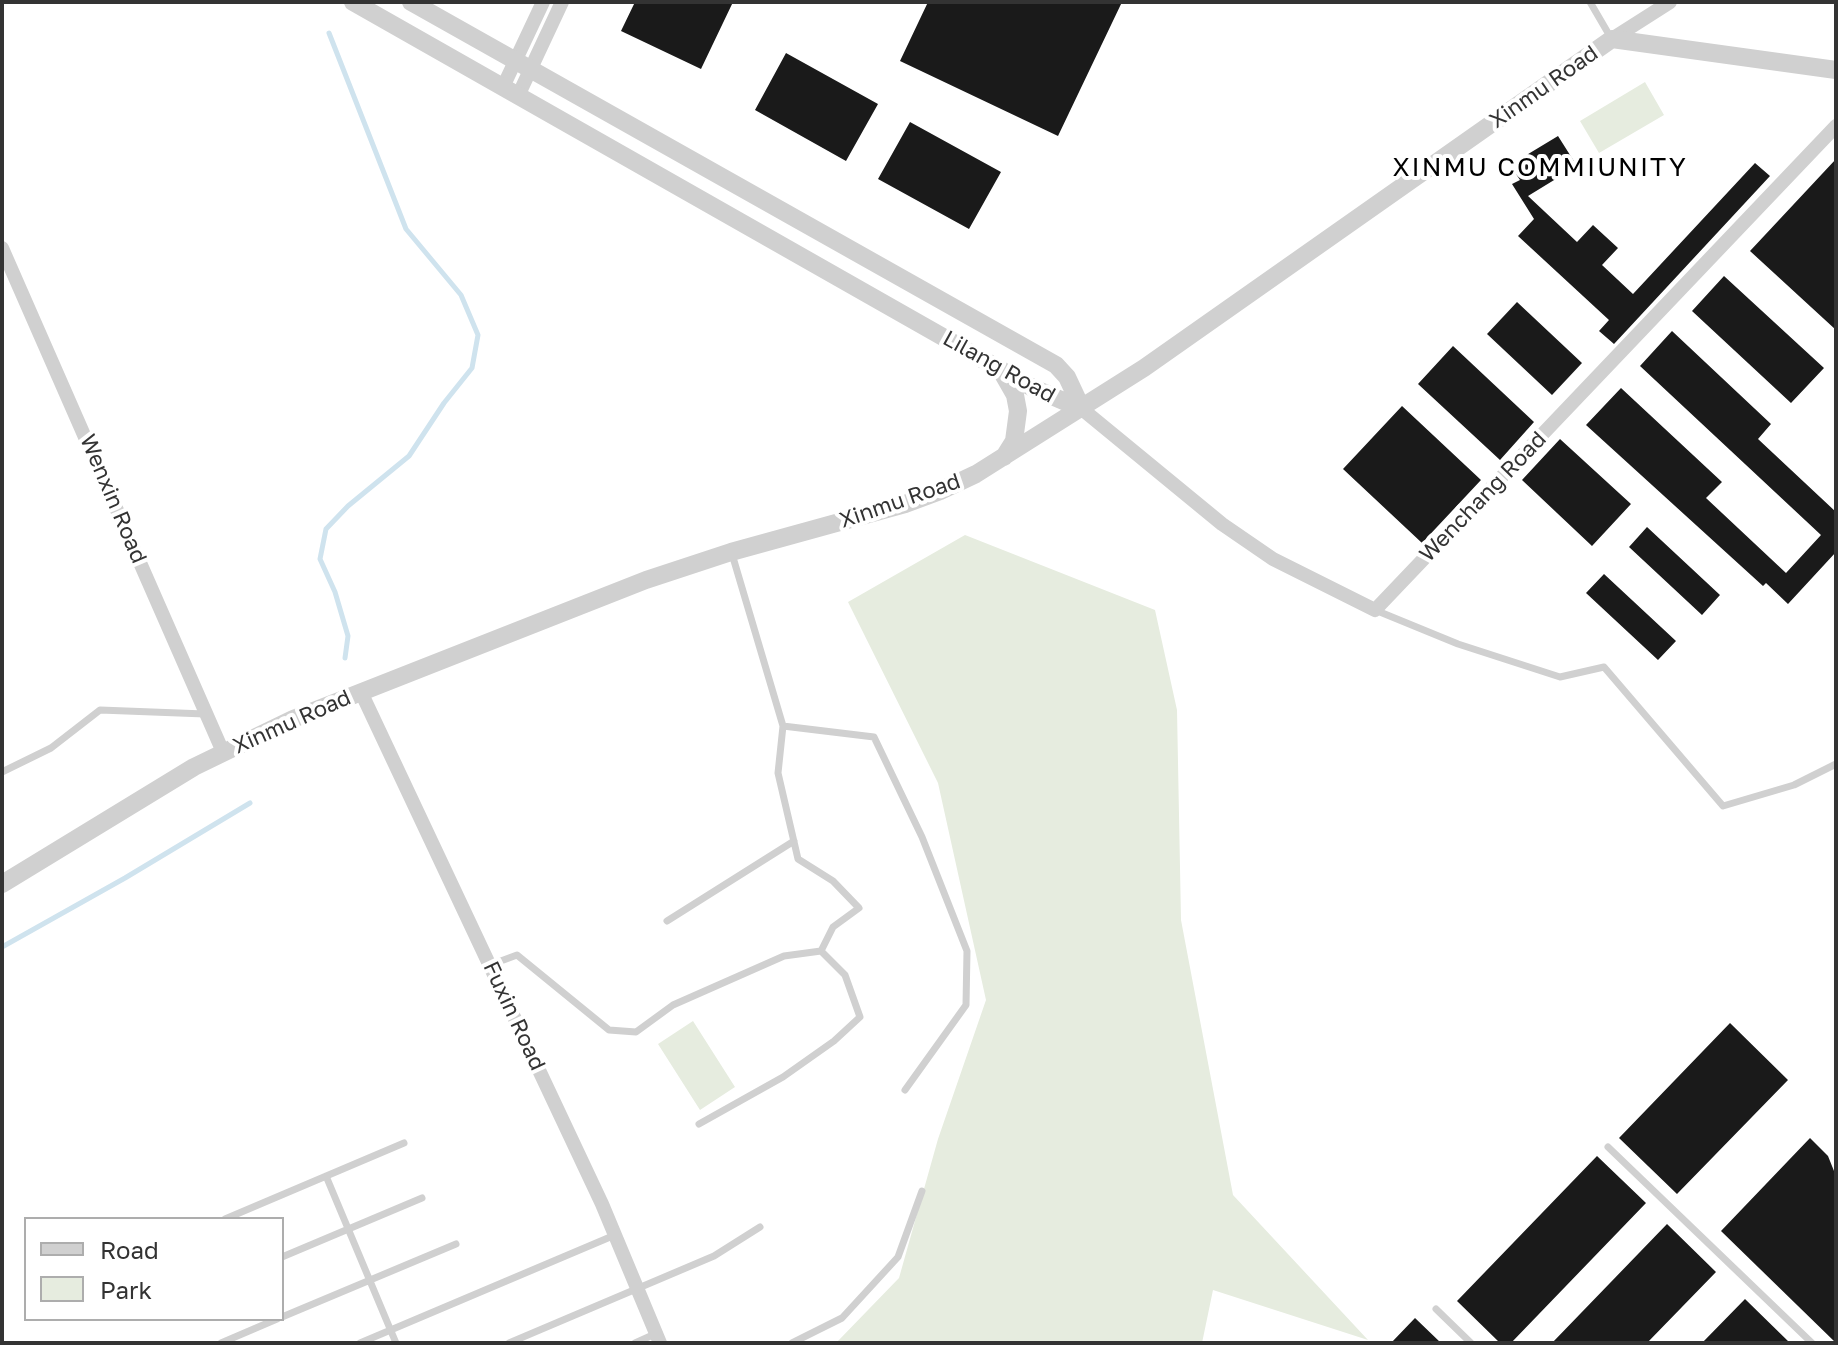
<!DOCTYPE html>
<html>
<head>
<meta charset="utf-8">
<style>
  body { margin:0 }
  #map { position:relative; width:1838px; height:1345px; overflow:hidden; background:#fff; font-family:"Golos Text",sans-serif }
  canvas { display:block }
  .frame { position:absolute; inset:0; border:4px solid #333; pointer-events:none }
  .legend { position:absolute; left:24px; top:1217px; width:260px; height:104px; box-sizing:border-box; background:#fff; border:2px solid #adadad; margin:0; padding:10px 14px; list-style:none; font-size:24px; color:#333 }
  .legend li { display:flex; align-items:center; gap:16px; height:40px }
  .legend b { width:40px; border:2px solid #adadad }
</style>
</head>
<body>
<div id="map">
<canvas width="1838" height="1345"></canvas>
<div class="frame"></div>
<ul class="legend">
<li><b style="height:10px;background:#d0d0d0"></b>Road</li>
<li><b style="height:22px;background:#e6ecdf"></b>Park</li>
</ul>
</div>
<script>
const ctx = document.querySelector('canvas').getContext('2d');
ctx.lineJoin = 'round';
function paint(path, color) { ctx.fillStyle = color; ctx.fill(path, 'evenodd'); }
const toPath = rows => new Path2D(rows.map(r => 'M' + r).join(''));
function stroke(path, color, width, dash) { ctx.strokeStyle = color; ctx.lineWidth = width; ctx.lineCap = dash ? 'butt' : 'round'; ctx.setLineDash(dash || []); ctx.stroke(path); }
function write(font, color, halo, rows, align = 'center') {
  ctx.font = font + ' "Golos Text",sans-serif'; ctx.lineWidth = 8; ctx.setLineDash([]); ctx.textBaseline = 'middle'; ctx.strokeStyle = halo; ctx.fillStyle = color; for (const [text, x, y, turn = 0] of rows) {
    ctx.save(); ctx.translate(x, y); ctx.rotate((+turn || 0) * Math.PI / 180); ctx.textAlign = isNaN(turn) ? turn : align; if (halo) ctx.strokeText(text, 0, 0); ctx.fillText(text, 0, 0); ctx.restore();
  }
}
const green = toPath([
  [1645,82,1664,115,1599,153,1580,121],
  [965,535,1155,610,1177,710,1181,920,1233,1195,1368,1340,1213,1290,1202,1343,836,1343,899,1278,938,1139,986,1000,938,783,848,602],
  [693,1021,735,1087,700,1110,658,1044]
]);
const stream = toPath([
  [329,33,406,229,461,295,478,335,472,368,444,403,409,456,348,506,326,529,320,559,335,592,348,636,345,658],
  [2,947,125,878,250,803]
]);
const building = toPath([
  [635,2,733,2,701,69,621,31],
  [928,2,1122,2,1058,136,900,61],
  [786,53,878,104,846,161,755,110],
  [910,122,1001,172,969,229,878,179],
  [1558,136,1577,166,1528,196,1577,242,1593,225,1618,248,1602,265,1633,294,1755,163,1770,176,1614,344,1599,331,1609,320,1518,236,1534,219,1512,184,1520,180,1510,165],
  [1836,159,1836,330,1750,251],
  [1724,276,1824,368,1791,403,1692,311],
  [1517,302,1582,363,1552,395,1487,334],
  [1672,331,1771,424,1758,439,1836,512,1836,552,1788,604,1766,583,1763,586,1586,425,1621,388,1722,482,1706,498,1786,573,1821,535,1640,366],
  [1453,346,1534,422,1500,460,1418,384],
  [1402,406,1481,480,1422,543,1343,469],
  [1560,439,1631,504,1592,546,1522,480],
  [1647,527,1720,595,1702,615,1629,547],
  [1604,574,1676,641,1658,660,1586,593],
  [1730,1023,1788,1080,1677,1194,1619,1138],
  [1810,1138,1828,1156,1836,1176,1836,1343,1721,1231],
  [1597,1156,1646,1203,1511,1343,1500,1343,1457,1301],
  [1667,1224,1716,1272,1647,1343,1552,1343],
  [1745,1299,1790,1343,1702,1343],
  [1415,1318,1441,1343,1391,1343]
]);
const service = toPath([
  [1590,2,1611,38],
  [732,554,783,726,874,737,922,837,967,951,966,1005,905,1090],
  [1375,610,1458,644,1560,677,1604,667,1723,806,1794,785,1836,764],
  [2,772,51,748,100,710,205,714],
  [667,921,794,841],
  [490,965,517,955,609,1030,636,1032,673,1005,784,956,821,951],
  [699,1124,783,1077,834,1041,860,1017,845,975,821,951,833,927,859,908,833,881,798,859,778,773,783,726],
  [1608,1147,1812,1343],
  [326,1176,396,1343],
  [225,1219,404,1143],
  [282,1257,422,1198],
  [1436,1309,1471,1343],
  [282,1317,456,1244],
  [221,1343,277,1319],
  [360,1343,615,1235],
  [509,1343,714,1256,760,1227],
  [635,1343,655,1334],
  [792,1343,842,1318,898,1257,922,1191]
]);
const minor = toPath([
  [1612,39,1670,2],
  [503,87,543,2],
  [518,96,562,2],
  [2,248,223,752],
  [1082,409,1222,524,1273,559,1375,610,1836,126],
  [361,692,602,1204,660,1343]
]);
const tertiary = toPath([
  [353,2,1031,387,1082,409],
  [411,2,1056,365,1067,377,1082,409],
  [1003,374,1015,395,1018,411,1014,441,1004,457],
  [2,884,194,767,293,719,646,580,731,552,905,504,940,491,976,474,1144,368,1612,39,1836,70]
]);
const streetNames = [
  ["Xinmu Road",1544,87,-35],
  ["Lilang Road",999,367,29],
  ["Wenchang Road",1483,497,-46],
  ["Wenxin Road",113,499,67],
  ["Xinmu Road",900,501,-19],
  ["Xinmu Road",292,722,-24],
  ["Fuxin Road",514,1016,65]
];
const quarterNames = [
  ["XINMU COMMIUNITY",1540,168]
];
paint(green, '#e6ecdf');
stroke(stream, '#cfe3ee', 5);
paint(building, '#1a1a1a');
stroke(service, '#d0d0d0', 7);
stroke(minor, '#d0d0d0', 14);
stroke(tertiary, '#d0d0d0', 18);
write('22px', '#333', '#fff', streetNames);
ctx.letterSpacing = '2px';
write('26px', '#000', '#fff', quarterNames);
ctx.letterSpacing = '0px';
</script>
</body>
</html>
